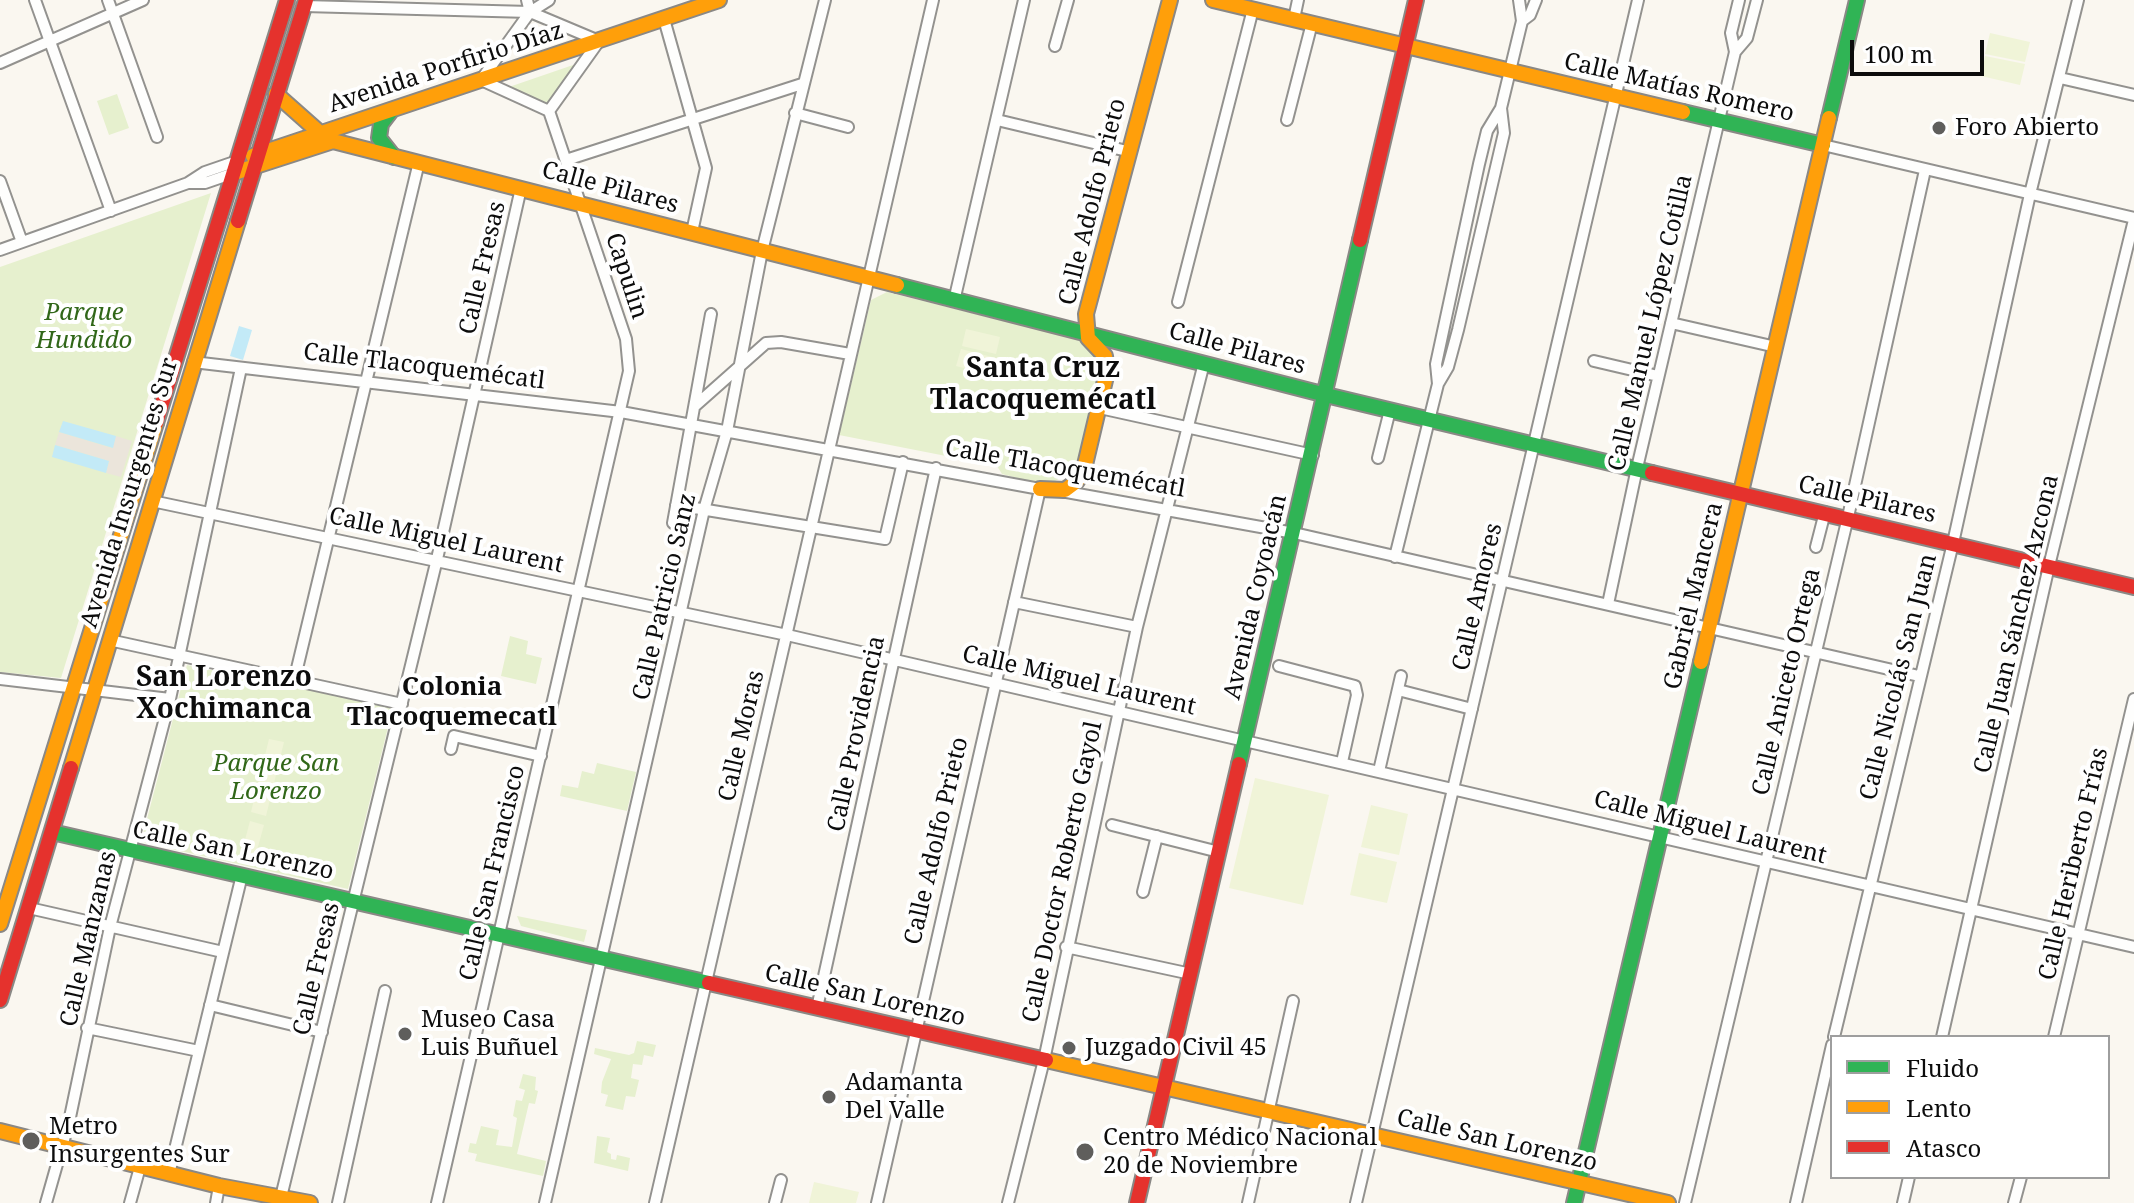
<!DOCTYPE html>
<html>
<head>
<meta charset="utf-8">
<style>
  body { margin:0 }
  #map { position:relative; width:2134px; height:1203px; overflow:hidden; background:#faf7f0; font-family:"Noto Serif",serif }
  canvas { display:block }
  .legend { position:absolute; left:1830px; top:1035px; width:280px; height:144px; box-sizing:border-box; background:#fff; border:2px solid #9e9e9e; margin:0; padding:10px 14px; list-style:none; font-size:24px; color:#0c0c0c }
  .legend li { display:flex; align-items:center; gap:16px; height:40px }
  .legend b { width:40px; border:2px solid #9e9e9e }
  .scale { position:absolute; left:1850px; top:40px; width:134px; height:36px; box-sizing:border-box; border:4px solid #0c0c0c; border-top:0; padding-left:10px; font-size:24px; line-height:28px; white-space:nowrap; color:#0c0c0c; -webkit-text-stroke:6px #fff; paint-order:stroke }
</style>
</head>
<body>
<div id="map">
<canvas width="2134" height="1203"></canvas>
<ul class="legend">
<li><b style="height:10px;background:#30b455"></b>Fluido</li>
<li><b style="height:10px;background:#ff9f0a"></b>Lento</li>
<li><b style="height:10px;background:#e5322d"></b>Atasco</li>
</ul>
<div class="scale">100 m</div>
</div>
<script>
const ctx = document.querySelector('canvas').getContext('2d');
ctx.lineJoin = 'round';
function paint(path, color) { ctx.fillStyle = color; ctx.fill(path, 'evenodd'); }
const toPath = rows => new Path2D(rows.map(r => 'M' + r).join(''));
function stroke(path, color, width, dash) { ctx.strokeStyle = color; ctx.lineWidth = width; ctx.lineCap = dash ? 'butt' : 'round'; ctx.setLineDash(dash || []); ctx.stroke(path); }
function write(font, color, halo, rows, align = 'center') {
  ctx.font = font + ' "Noto Serif",serif'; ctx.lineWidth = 8; ctx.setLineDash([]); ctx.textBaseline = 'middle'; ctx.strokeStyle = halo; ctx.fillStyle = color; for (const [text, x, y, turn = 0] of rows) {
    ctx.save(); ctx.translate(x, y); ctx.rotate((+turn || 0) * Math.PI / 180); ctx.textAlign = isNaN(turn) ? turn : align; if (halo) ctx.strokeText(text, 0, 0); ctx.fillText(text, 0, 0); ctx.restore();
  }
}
const green = toPath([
  [576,64,547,104,509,87],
  [117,94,129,128,109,135,97,101],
  [211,193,61,678,0,672,0,267],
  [887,292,1076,339,1102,354,1095,400,1078,467,1047,486,1002,474,997,466,839,435,871,300],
  [510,636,528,641,526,654,542,658,536,684,501,676],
  [187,665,393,707,348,889,141,842],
  [597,763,636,772,627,811,560,796,562,785,578,788,582,771,594,774],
  [517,916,587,930,584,942,521,926],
  [637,1041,656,1045,653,1057,644,1055,642,1065,633,1064,631,1078,639,1080,635,1097,626,1096,623,1110,605,1106,608,1095,601,1093,602,1082,611,1059,594,1054,595,1048,629,1055,634,1053],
  [523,1074,536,1077,535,1090,538,1091,535,1104,529,1103,517,1154,546,1161,543,1176,475,1161,477,1154,468,1152,470,1143,476,1144,481,1126,499,1130,496,1145,512,1147,517,1118,513,1116,516,1100,522,1101,525,1090,519,1088],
  [597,1136,610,1138,607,1152,611,1154,611,1159,616,1160,617,1155,630,1158,628,1171,594,1163]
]);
const pitch = toPath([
  [1990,33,2030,42,2025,62,1985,54],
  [1985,56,2025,64,2020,85,1981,76],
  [966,329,1000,337,996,354,962,346],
  [961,349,996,358,991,375,956,366],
  [269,739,284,742,266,816,251,812],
  [1255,778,1329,795,1303,905,1229,888],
  [1371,805,1408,814,1399,855,1361,847],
  [250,821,264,825,256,854,242,851],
  [1359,853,1397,862,1387,903,1350,895],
  [814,1182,859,1192,856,1203,809,1203]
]);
const plaza = toPath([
  [59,432,112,448,116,436,132,441,121,477,106,473,109,461,55,445]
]);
const water = toPath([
  [239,326,252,330,243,360,230,356],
  [63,421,116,436,113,448,59,432],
  [55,445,109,461,106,473,52,457]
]);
const street = toPath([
  [35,0,111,211],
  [108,0,157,137],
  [527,0,530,12],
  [304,6,530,12,549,0],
  [530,12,599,41,549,111],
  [664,19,706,168,692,232],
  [1294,19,1298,0],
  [1522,21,1530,15,1536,0],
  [1055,46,1068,0],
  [1735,52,1731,33,1739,0],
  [0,63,143,0],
  [2060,78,2134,95],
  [795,113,848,127],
  [997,120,1127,151],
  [1287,120,1312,23],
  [1823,145,2134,218],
  [566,160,802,84],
  [0,181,22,242],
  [190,183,205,183,234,173],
  [0,250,188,183,205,172,237,161],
  [954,301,1024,0],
  [1178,302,1253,9],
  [1671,323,1776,347],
  [1594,361,1658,376],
  [193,362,621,412,1040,489,877,1203],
  [1438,384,1436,364,1479,164,1487,131,1501,108,1522,21,1519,0],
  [696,405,766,343,781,342,850,354],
  [1100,408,1313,455],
  [1378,458,1390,410],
  [1061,491,1294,533,1919,676],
  [152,501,787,635,2134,947],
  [676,505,885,539,903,462],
  [673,523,711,314],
  [1816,547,1825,512],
  [1395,557,1438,384,1448,367,1458,330,1504,133,1501,108],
  [1014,602,1137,627],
  [1608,604,1637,468,1735,52,1747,38,1757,0],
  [109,640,402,704],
  [1279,666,1355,686,1357,695,1342,762],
  [0,679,170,699],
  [294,681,419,162],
  [1398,690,1472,709],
  [451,749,454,736,541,756],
  [1379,771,1401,676],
  [1112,825,1219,852],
  [1143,892,1157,836],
  [29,908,223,952],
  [1066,947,1191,974],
  [210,1005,322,1032],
  [817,1008,936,468],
  [87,1028,199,1051],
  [1834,1037,1953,543,2030,194,2078,0],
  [1942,1037,2049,566,2134,220],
  [2054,1037,2134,699],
  [169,1174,242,875],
  [281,1197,437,559,521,188],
  [46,1203,69,1122,110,927,170,699,241,368],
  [130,1203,140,1167],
  [216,1203,219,1186],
  [338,1203,385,991],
  [437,1203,629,371,626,339,549,111,481,80,530,12],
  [545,1203,704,510,727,431,762,251,825,0],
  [655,1203,933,0],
  [775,1203,781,1180],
  [1008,1203,1044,1060,1137,627,1204,363],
  [1248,1203,1293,1001],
  [1356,1203,1638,0],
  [1685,1203,1848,517,1925,170],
  [1796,1203,1832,1045],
  [1903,1203,1909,1177],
  [2014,1203,2021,1177]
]);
const fast = toPath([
  [391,111,381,124,379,138,394,157],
  [1683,112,1823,145],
  [1829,118,1857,0],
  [897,285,1326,395,1652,473],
  [1239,764,1360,240],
  [52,832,709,983],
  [1574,1203,1701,662]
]);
const slow = toPath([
  [1213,0,1683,112],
  [276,94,320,133],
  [253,156,719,0],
  [234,173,333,141,897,285],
  [1040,489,1065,490,1077,481,1084,469,1107,372,1105,356,1088,338,1086,314,1170,0],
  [1701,662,1829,118],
  [71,768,238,221],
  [0,924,156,423],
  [1046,1060,1668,1203],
  [0,1131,219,1186,310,1203]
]);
const jam = toPath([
  [238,221,306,0],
  [1360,240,1416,0],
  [156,423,287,0],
  [1652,473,2134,587],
  [709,983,1046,1060],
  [0,1000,71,768],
  [1137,1203,1239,764]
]);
const markers = [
  [1939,128,8,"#5f5e5c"],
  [405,1034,8,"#5f5e5c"],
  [1069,1048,8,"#5f5e5c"],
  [829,1097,8,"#5f5e5c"],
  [31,1141,10,"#5f5e5c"],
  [1085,1152,10,"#5f5e5c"]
];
const streetNames = [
  ["Avenida Porfirio Díaz",446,68,-18],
  ["Calle Matías Romero",1679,88,13],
  ["Calle Pilares",610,188,15],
  ["Calle Adolfo Prieto",1093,202,-76],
  ["Calle Fresas",483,268,-77],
  ["Capulin",626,276,72],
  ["Calle Manuel López Cotilla",1651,323,-77],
  ["Calle Pilares",1237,349,15],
  ["Calle Tlacoquemécatl",424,367,7],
  ["Calle Tlacoquemécatl",1065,469,10],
  ["Avenida Insurgentes Sur",130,493,-73],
  ["Calle Pilares",1867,500,13],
  ["Calle Miguel Laurent",446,541,12],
  ["Gabriel Mancera",1694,596,-77],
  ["Calle Patricio Sanz",665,597,-77],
  ["Avenida Coyoacán",1256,597,-77],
  ["Calle Amores",1478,597,-77],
  ["Calle Juan Sánchez Azcona",2017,624,-77],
  ["Calle Nicolás San Juan",1899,677,-76],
  ["Calle Miguel Laurent",1079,681,13],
  ["Calle Aniceto Ortega",1787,682,-77],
  ["Calle Providencia",857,734,-78],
  ["Calle Moras",742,736,-77],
  ["Calle Miguel Laurent",1710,828,14],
  ["Calle Adolfo Prieto",937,841,-77],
  ["Calle San Lorenzo",233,851,12],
  ["Calle Heriberto Frías",2074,864,-77],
  ["Calle Doctor Roberto Gayol",1063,872,-78],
  ["Calle San Francisco",493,873,-77],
  ["Calle Manzanas",89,939,-77],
  ["Calle Fresas",317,969,-77],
  ["Calle San Lorenzo",865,996,13],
  ["Calle San Lorenzo",1497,1141,13]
];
const poiNames = [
  ["Foro Abierto",1955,128],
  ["Museo Casa",421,1020],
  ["Luis Buñuel",421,1048],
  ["Juzgado Civil 45",1085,1048],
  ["Adamanta",845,1083],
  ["Del Valle",845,1111],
  ["Metro",49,1127],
  ["Insurgentes Sur",49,1155],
  ["Centro Médico Nacional",1103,1138],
  ["20 de Noviembre",1103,1166]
];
const parkNames = [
  ["Parque",84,313],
  ["Hundido",84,341],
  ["Parque San",276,764],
  ["Lorenzo",276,792]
];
const neighbourhoodNames = [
  ["Colonia",452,688],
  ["Tlacoquemecatl",452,718]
];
const quarterNames = [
  ["Santa Cruz",1043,369],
  ["Tlacoquemécatl",1043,401],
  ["San Lorenzo",224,678],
  ["Xochimanca",224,710]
];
paint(green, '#e6f0ce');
paint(pitch, '#f0f4d8');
paint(plaza, '#ebe5db');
paint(water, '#c3eaf7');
stroke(street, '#93928f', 14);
stroke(fast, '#8a8885', 18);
stroke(slow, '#8a8885', 18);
stroke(jam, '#8a8885', 18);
stroke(street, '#fefefd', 10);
stroke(fast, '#30b455', 14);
stroke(slow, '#ff9f0a', 14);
stroke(jam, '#e5322d', 14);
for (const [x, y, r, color] of markers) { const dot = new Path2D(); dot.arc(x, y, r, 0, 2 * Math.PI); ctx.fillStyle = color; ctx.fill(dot); stroke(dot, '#fff', 3); }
write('24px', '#0c0c0c', '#fff', streetNames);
write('24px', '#0c0c0c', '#fff', poiNames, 'left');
write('italic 24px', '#316719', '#fff', parkNames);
write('bold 26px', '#0c0c0c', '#fff', neighbourhoodNames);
write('bold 28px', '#0c0c0c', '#fff', quarterNames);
</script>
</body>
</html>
